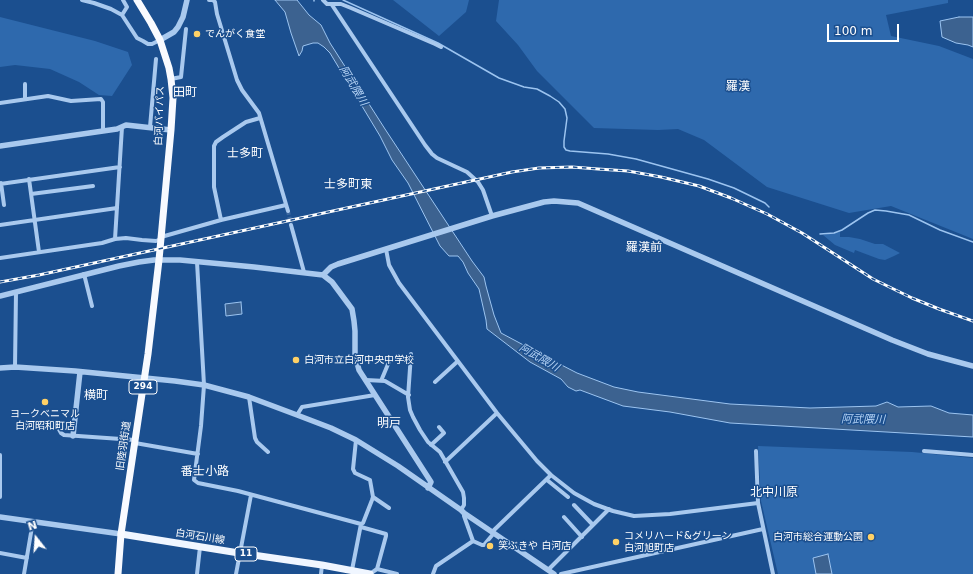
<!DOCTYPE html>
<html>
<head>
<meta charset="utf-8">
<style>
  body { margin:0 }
  #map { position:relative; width:973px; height:574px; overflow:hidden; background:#1b4f8f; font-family:"DejaVu Sans",sans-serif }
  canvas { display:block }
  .north { position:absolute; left:16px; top:518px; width:40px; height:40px; -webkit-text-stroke:3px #1b4f8f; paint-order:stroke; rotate:343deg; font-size:11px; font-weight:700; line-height:16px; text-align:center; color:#fff }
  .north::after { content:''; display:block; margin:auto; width:14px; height:18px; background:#fff; clip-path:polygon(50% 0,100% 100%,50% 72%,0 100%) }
  .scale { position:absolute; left:827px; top:24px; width:72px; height:18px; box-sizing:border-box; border:2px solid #fff; border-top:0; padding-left:5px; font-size:12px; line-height:14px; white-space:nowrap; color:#fff; -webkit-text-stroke:3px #1b4f8f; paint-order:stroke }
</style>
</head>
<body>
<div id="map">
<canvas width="973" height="574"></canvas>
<div class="north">N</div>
<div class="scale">100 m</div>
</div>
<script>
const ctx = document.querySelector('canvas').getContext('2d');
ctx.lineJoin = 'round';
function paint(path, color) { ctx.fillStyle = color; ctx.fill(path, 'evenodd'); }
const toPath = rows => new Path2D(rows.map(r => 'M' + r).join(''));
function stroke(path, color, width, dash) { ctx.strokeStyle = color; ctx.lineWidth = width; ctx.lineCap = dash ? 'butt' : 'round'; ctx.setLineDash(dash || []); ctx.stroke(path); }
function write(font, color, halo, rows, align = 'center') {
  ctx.font = font + ' "DejaVu Sans","Noto Sans JP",sans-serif'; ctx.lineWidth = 3; ctx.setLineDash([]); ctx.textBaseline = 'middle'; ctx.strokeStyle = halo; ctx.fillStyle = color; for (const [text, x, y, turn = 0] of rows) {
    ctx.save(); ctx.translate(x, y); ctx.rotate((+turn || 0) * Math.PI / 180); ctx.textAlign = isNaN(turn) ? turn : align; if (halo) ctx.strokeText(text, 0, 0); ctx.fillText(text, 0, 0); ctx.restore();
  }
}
const green = toPath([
  [393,0,469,0,466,12,439,36],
  [499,0,948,0,948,3,886,15,891,36,939,46,973,59,973,239,891,206,849,213,767,187,704,140,678,129,658,130,594,128,537,71,518,45,496,21],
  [0,17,95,41,128,52,132,65,112,96,99,95,79,82,50,69,15,65,0,67],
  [840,232,840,237,849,237,860,239,875,244,883,244,900,253,894,256,885,260,879,259,855,250,854,253,835,245,823,235],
  [758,446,912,452,973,458,973,574,778,574,761,501]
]);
const water = toPath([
  [275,0,297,0,309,15,321,25,330,43,385,129,472,261,484,277,486,286,494,315,501,333,546,357,577,373,614,387,638,392,730,404,810,408,876,406,887,402,898,407,931,406,949,413,973,415,973,437,730,423,670,412,623,406,580,390,576,391,568,387,561,379,530,362,487,329,486,320,479,289,468,273,463,262,458,256,449,256,440,246,408,183,392,160,380,136,330,53,324,47,318,43,313,43,303,46,302,51,299,56,291,33,285,12,275,0],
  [959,17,973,17,973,47,968,45,956,43,942,37,940,21,959,17],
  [241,302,242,314,226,316,225,304,241,302],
  [828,554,832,574,816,574,813,558,828,554]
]);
const stream = toPath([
  [314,0,314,1],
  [343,0,438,43,499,78,524,87,537,89,550,96,559,102,565,109,567,118,564,141,564,147,566,150,570,151,608,154,636,159,708,179,734,188,765,203,769,207],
  [820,234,834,233,842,230,868,213,875,210,886,211,909,215,940,230,973,242]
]);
const minorTunnel = toPath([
  [288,211,291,225]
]);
const minor = toPath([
  [82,0,94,3,111,9,122,15,137,38,143,41,148,44,152,44,160,40],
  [209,0,213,0,215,2,217,14,237,80,242,90,259,113,288,211],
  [323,0,327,4,341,4,351,8,435,44,441,47],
  [332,5,425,145,432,154,437,158,467,172,478,182,483,190,492,216],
  [122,15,127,7,123,0],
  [171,79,181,77,186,29],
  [25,84,25,99],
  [0,103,48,96,71,101,101,99,103,102,103,131],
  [150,127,156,59],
  [29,179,39,252],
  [1,183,4,205],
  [0,184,120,167],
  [31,194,93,186],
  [221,220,214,187,214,146,216,142,223,137,246,122,260,118],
  [0,225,117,208],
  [291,225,304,272],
  [161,237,221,220,286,205],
  [115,239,122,127],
  [386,249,389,265,399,283,497,413,537,461,551,475,574,493,594,504,613,511,634,516,670,514,758,503],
  [0,258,102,243,115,239,126,238,142,240,156,241,161,239],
  [197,262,204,385,201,426,194,480,198,483,238,491,361,524,352,570],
  [84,274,92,306],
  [411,354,408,397,410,410,413,417,420,430,428,442,440,452,463,492,464,498,464,505,461,510],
  [15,367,16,292],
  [366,380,385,381,409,395],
  [381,381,391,357],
  [435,382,458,361],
  [249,397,255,438,257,442,268,452],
  [297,415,302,407,375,395],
  [19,428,53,422,56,424,61,433,64,435,135,440],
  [356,440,353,469,355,473,370,480,373,497,372,500,363,523,361,524],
  [135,443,198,454],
  [431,445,444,433,439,427],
  [756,451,758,503,773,574],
  [924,451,973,455],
  [0,455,0,497],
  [445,462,497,413],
  [547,480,568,497],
  [373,497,389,508],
  [574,505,593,525],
  [464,513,464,516,473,541,482,545,484,545,494,533],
  [564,517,582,537],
  [361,527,386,534,386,536,377,569],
  [492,532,551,475],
  [0,553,27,558],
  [548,570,609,509],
  [24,574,33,521],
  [197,574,200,547],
  [236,574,251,495],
  [321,574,322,565],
  [370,574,377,569,397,574],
  [433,574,436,566,439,564,473,541],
  [561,574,763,529]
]);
const tertiary = toPath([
  [160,40,174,32,178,27,183,17,187,0],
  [0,146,103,131,117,129,126,125,171,130],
  [323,275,331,267,338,264,492,216,544,202,554,201,578,203,892,340,928,354,973,366],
  [0,296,119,266,139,262,154,260,180,260,254,267,323,275,332,282,352,309,354,321,355,331,355,355,359,370,431,482,428,488],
  [0,368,15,367,75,371,175,381,204,385,249,397,297,415,331,428,356,440,398,466,461,510,464,513,554,574],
  [73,436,80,372],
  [0,517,121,534]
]);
const primary = toPath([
  [121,534,239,553,322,565,370,574]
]);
const trunk = toPath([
  [118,574,121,534,148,354,159,260,171,130,173,98,171,79,169,68,160,40,151,23,137,0]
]);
const rail = toPath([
  [0,282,39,275,512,172,539,168,572,167,598,169,628,171,661,177,699,186,731,198,767,214,802,233,873,279,912,298,939,309,973,321]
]);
const markers = [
  [197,34,4,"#ffd166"],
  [296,360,4,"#ffd166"],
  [45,402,4,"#ffd166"],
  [871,537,4,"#ffd166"],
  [616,542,4,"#ffd166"],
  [490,546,4,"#ffd166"]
];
const shields = [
  [143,387,28],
  [246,554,22]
];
const shieldNames = [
  ["294",143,387],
  ["11",246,554]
];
const poiNames = [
  ["でんがく食堂",205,34],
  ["白河市立白河中央中学校",304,360],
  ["ヨークベニマル",45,414,"center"],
  ["白河昭和町店",45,426,"center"],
  ["コメリハード&グリーン",624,536],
  ["白河旭町店",624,548],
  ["白河市総合運動公園",863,537,"right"],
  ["笑ぶきや 白河店",498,546]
];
const streetNames = [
  ["白河バイパス",160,116,-88],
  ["旧陸羽街道",124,446,-82],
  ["白河石川線",200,537,9]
];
const waterNames = [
  ["阿武隈川",353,86,59],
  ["阿武隈川",539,358,30],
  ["阿武隈川",863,420,1]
];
const quarterNames = [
  ["羅漢",738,87],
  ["田町",185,93],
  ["士多町",245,154],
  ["士多町東",348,185],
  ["羅漢前",644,248],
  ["横町",96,396],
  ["明戸",389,424],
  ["番士小路",205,472],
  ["北中川原",774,493]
];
paint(green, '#2e69ad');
paint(water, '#3c6290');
stroke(water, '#9cc4f0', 1);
stroke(stream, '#9cc4f0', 1.5);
stroke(minorTunnel, '#3d69a0', 4, [4, 2]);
stroke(minor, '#a9c9ee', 4);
stroke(tertiary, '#a9c9ee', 5.5);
stroke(primary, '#f0f6ff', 7);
stroke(trunk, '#f8faff', 7);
stroke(rail, '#fff', 3);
stroke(rail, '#1b4f8f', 1.5, [4.5]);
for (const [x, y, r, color] of markers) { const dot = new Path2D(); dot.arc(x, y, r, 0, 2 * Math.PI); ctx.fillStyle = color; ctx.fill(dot); stroke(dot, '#1b4f8f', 1.5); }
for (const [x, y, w] of shields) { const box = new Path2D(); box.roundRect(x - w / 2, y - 7, w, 14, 3); ctx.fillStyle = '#1b4f8f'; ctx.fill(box); stroke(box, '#fff', 1); }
write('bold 9px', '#fff', null, shieldNames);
write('10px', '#fff', '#1b4f8f', poiNames, 'left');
write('10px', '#fff', '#1b4f8f', streetNames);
write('italic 11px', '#b5d3f5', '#1b4f8f', waterNames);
write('12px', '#fff', '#1b4f8f', quarterNames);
</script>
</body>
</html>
